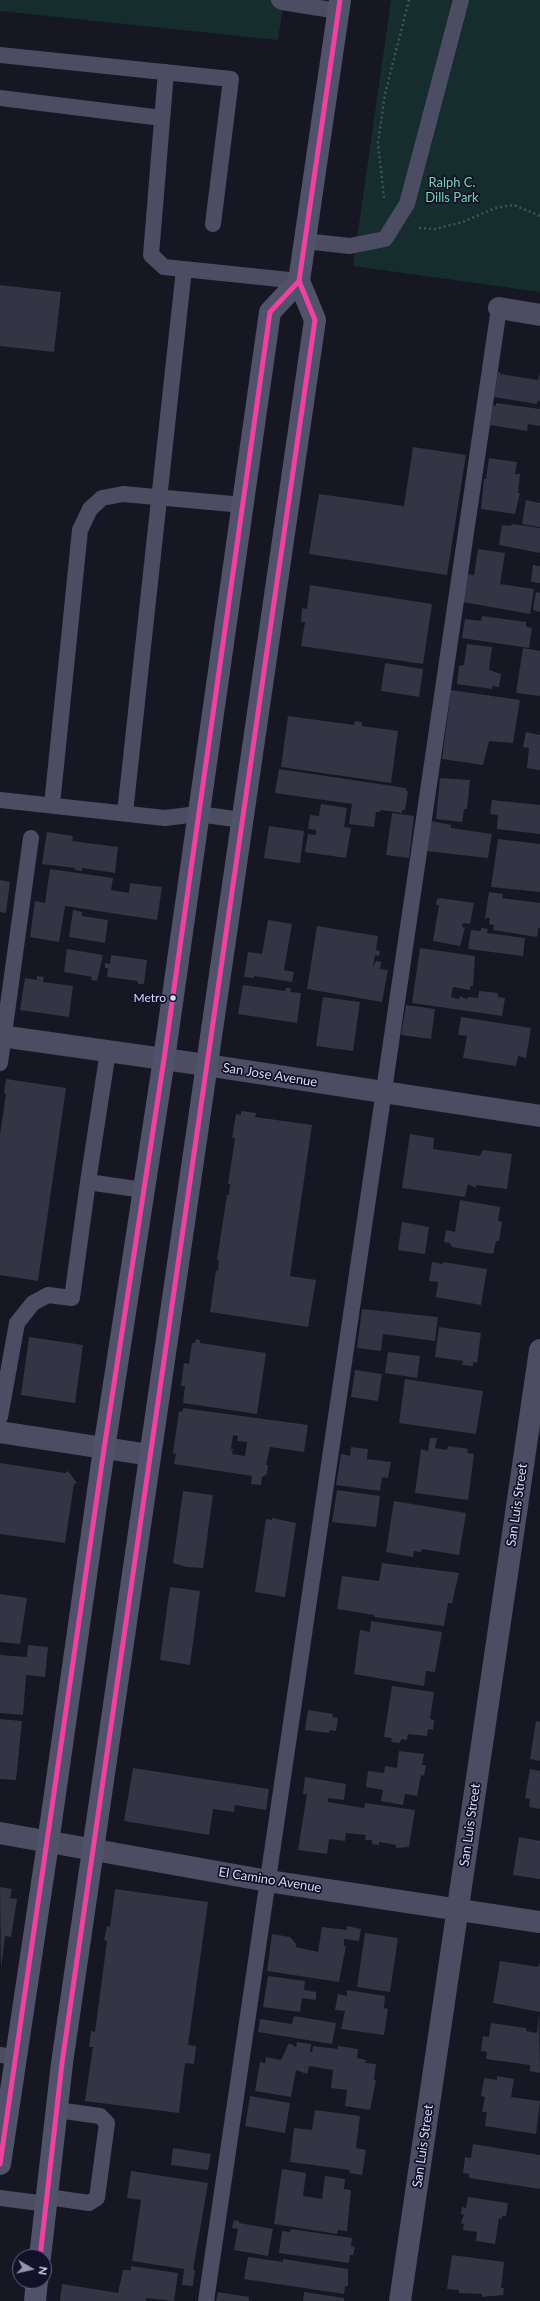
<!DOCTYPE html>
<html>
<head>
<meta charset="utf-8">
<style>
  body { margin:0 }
  #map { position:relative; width:540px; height:2301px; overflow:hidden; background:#171623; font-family:Lato,sans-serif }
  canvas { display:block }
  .north { position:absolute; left:12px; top:2249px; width:40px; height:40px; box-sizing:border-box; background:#131128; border:1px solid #63617d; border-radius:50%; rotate:99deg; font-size:11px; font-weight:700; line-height:16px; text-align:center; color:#dadafd }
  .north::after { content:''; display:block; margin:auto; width:14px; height:18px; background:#9695b1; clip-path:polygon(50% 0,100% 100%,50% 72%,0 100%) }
</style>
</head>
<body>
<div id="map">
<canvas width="540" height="2301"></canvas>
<div class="north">N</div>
</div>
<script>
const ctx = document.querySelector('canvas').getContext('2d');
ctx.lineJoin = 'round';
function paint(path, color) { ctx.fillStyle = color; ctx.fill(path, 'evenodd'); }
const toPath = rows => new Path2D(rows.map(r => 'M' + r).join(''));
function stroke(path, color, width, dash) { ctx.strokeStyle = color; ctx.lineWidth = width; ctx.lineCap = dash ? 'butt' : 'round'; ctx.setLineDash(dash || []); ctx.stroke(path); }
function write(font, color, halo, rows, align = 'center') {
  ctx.font = font + ' Lato,sans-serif'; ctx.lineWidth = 3.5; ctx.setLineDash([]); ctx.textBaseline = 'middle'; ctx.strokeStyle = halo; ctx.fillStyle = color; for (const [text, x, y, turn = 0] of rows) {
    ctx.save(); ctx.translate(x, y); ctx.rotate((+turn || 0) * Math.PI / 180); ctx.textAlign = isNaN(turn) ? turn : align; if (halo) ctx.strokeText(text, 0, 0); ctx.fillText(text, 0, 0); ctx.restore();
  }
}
const green = toPath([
  [0,0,284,0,278,40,0,11],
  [391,0,540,0,540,292,353,266]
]);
const building = toPath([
  [0,285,61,292,54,352,0,346],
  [498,372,500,372,500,374,538,380,540,373,540,402,537,401,537,404,494,397],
  [496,403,540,409,540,426,528,424,527,431,490,425,493,405,496,406],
  [413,447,466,455,447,575,309,554,319,494,404,506],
  [489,458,517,462,515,474,520,474,518,493,520,493,515,514,481,509,484,479,486,479],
  [526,500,540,503,540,527,522,524],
  [512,524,540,528,540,553,499,545,502,525,511,526],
  [478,549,505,553,500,584,534,589,530,614,463,602,468,574,474,575],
  [533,565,540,566,540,583,531,582],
  [310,585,432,604,423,664,301,646,305,622,301,622,302,608,307,609],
  [536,592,540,593,540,612,533,610],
  [482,616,526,622,526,627,532,628,529,648,462,638,465,619,481,621],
  [467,644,492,647,489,670,501,674,499,687,492,686,492,689,457,684,459,666,464,665],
  [523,648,540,651,540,696,516,693],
  [385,663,423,669,419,697,381,691],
  [451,690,520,700,513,743,489,741,483,765,442,759],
  [288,716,354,725,355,721,362,722,362,726,398,731,391,783,281,767],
  [526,732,540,735,540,770,527,768,529,748,523,747],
  [279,769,406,788,406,791,408,791,405,810,402,810,402,813,381,810,380,812,376,812,374,827,349,824,352,804,275,793],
  [440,778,470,780,467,809,464,809,462,822,436,819],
  [492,800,540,805,540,834,497,829,498,815,490,814],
  [321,804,347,808,344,827,351,828,346,858,305,852,308,834,316,835,316,830,308,829,310,815,319,816],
  [392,813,414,816,409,858,386,855],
  [431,821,451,825,451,828,492,834,488,858,426,851],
  [269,826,304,831,300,863,264,858],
  [47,832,73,836,72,841,118,847,115,873,82,868,82,871,75,870,75,868,42,864],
  [498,839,540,844,540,892,491,887],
  [50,869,113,878,111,890,129,893,130,883,162,887,157,920,65,906,59,942,30,937,35,901,45,903],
  [0,880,10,882,6,913,0,912],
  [489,892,503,894,502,898,540,903,540,928,538,928,537,937,493,930,494,925,489,924,490,918,485,918],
  [440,898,474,903,470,924,463,923,462,927,465,928,460,946,433,941,439,905,436,905,437,899],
  [73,910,82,912,82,916,108,920,105,943,69,937],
  [268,920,292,924,284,970,294,972,292,982,254,976,254,978,244,977,248,952,262,954],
  [317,926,378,936,376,950,380,951,379,956,375,955,373,967,376,961,381,962,380,969,388,970,382,1002,307,989],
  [481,928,488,929,487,933,525,938,523,956,468,949,471,930,481,931],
  [420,948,475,956,473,986,470,986,470,990,453,987,451,997,459,999,460,996,467,999,468,997,478,998,479,991,498,993,498,997,505,998,502,1016,412,1003],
  [67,949,103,955,97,981,91,980,92,977,64,972],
  [111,955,147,960,144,984,138,984,138,981,107,977,108,968,105,968,105,963,110,964],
  [37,976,44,977,43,982,73,986,69,1017,20,1010,25,978,37,980],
  [243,985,285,991,286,988,291,988,290,992,301,993,297,1023,238,1014],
  [323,997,360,1002,353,1051,316,1046],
  [406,1005,435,1009,431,1039,401,1035],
  [461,1017,531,1028,526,1058,518,1056,516,1066,463,1058,467,1036,458,1035],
  [6,1079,66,1088,38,1281,0,1275,0,1135,6,1094,4,1093],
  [241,1111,256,1113,255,1117,312,1125,290,1276,316,1280,308,1327,210,1312,216,1270,218,1271,219,1260,217,1260,227,1195,229,1195,230,1184,228,1184,235,1138,232,1138,236,1114,241,1115],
  [410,1134,434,1138,433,1149,480,1156,483,1150,512,1154,507,1189,476,1185,476,1188,468,1184,465,1197,402,1188],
  [460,1200,500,1207,498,1221,502,1222,499,1241,496,1241,493,1254,452,1247,450,1243,444,1242,446,1230,455,1232],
  [402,1222,429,1227,425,1254,398,1250],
  [432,1262,443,1264,443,1262,487,1269,481,1305,436,1297,438,1282,429,1281],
  [362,1309,438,1317,435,1341,383,1334,381,1351,357,1348],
  [439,1327,481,1333,477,1363,473,1362,473,1366,462,1365,463,1361,435,1357],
  [29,1337,83,1345,75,1403,21,1395],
  [196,1339,200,1340,200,1343,266,1353,257,1414,183,1403,185,1386,181,1386,184,1363,189,1364,192,1343,195,1343],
  [388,1352,420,1356,417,1378,385,1373],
  [355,1370,382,1374,378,1401,351,1397],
  [405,1379,483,1391,476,1434,399,1423],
  [183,1408,308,1425,304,1452,270,1447,266,1465,268,1465,267,1474,262,1477,261,1485,251,1484,252,1476,174,1464,176,1454,173,1453,179,1411,182,1412],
  [233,1435,238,1436,237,1441,247,1442,245,1456,232,1454,233,1449,231,1449],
  [430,1438,437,1438,435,1448,447,1450,448,1446,468,1449,467,1453,474,1454,468,1500,415,1493,421,1449,428,1451],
  [351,1447,368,1449,367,1459,391,1462,388,1478,382,1477,380,1491,336,1485,341,1454,350,1456],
  [0,1463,65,1473,68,1471,77,1483,74,1484,65,1543,0,1534],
  [337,1490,380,1496,376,1527,332,1522],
  [183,1491,213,1495,203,1568,186,1567,173,1563],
  [394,1501,466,1513,459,1555,422,1549,421,1552,414,1551,413,1557,386,1552],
  [272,1518,296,1523,285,1597,255,1592,266,1519,272,1520],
  [382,1563,459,1573,452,1603,448,1603,444,1626,374,1617,374,1615,337,1609,342,1576,379,1581],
  [170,1587,200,1591,190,1665,160,1660],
  [0,1594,27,1598,20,1644,0,1642],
  [371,1621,442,1632,435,1672,426,1671,424,1686,354,1674,360,1630,370,1632],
  [28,1645,48,1647,45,1677,26,1675,23,1715,0,1713,0,1655,27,1657],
  [392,1686,434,1692,430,1719,434,1720,433,1730,428,1729,427,1736,408,1734,407,1740,401,1739,400,1743,391,1742,392,1738,384,1737],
  [308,1710,333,1714,332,1717,338,1718,336,1731,330,1730,329,1733,305,1730],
  [0,1719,22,1721,16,1780,0,1779],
  [536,1721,540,1722,540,1761,530,1759],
  [399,1751,424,1754,422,1765,426,1765,424,1776,421,1775,417,1796,405,1794,403,1805,381,1801,383,1790,366,1787,368,1771,384,1773,385,1766,397,1768],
  [133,1768,269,1789,266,1810,235,1805,234,1812,213,1809,209,1835,124,1821],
  [530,1769,540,1771,540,1809,529,1807,530,1799,525,1798],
  [305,1777,346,1784,344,1800,328,1798,328,1802,364,1808,365,1803,415,1810,409,1847,396,1848,396,1845,379,1842,379,1845,372,1844,372,1840,365,1840,366,1835,346,1833,345,1841,329,1839,327,1854,298,1850,307,1794,303,1794],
  [519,1837,540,1841,540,1879,513,1875],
  [0,1887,12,1889,10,1898,17,1899,11,1937,5,1936,1,1969],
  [115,1889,208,1902,188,2045,196,2046,194,2064,185,2063,179,2113,85,2101,93,2047,89,2047,91,2031,95,2032,107,1941,104,1940,107,1926,110,1927],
  [347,1926,361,1929,359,1941,344,1939,344,1946,346,1946,339,1982,267,1971,272,1934,290,1937,296,1944,296,1947,318,1952,322,1927,347,1930],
  [365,1933,398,1938,390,1992,357,1987],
  [500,1961,538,1967,540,1963,540,2012,493,2003],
  [268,1976,305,1981,304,1990,316,1992,316,2000,302,1998,300,2012,263,2007],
  [347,1990,385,1996,384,2008,388,2009,384,2035,341,2029,345,2011,335,2010,338,1994,347,1996],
  [539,2015,540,2073,530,2071,530,2065,486,2059,487,2052,481,2051,483,2036,489,2037,491,2023,526,2028,526,2031,537,2033],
  [294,2016,336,2023,332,2044,258,2032,260,2019,292,2024],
  [297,2042,311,2044,310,2052,312,2052,313,2046,338,2049,338,2046,358,2049,357,2058,366,2060,365,2063,376,2064,374,2080,376,2080,370,2110,345,2106,347,2090,331,2088,333,2070,309,2066,307,2074,296,2070,291,2097,255,2091,260,2062,265,2063,266,2057,281,2060,289,2043,296,2047],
  [497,2076,514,2079,511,2097,540,2101,536,2134,485,2126,487,2112,482,2112,485,2097,481,2096,484,2078,497,2080],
  [250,2096,290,2103,285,2133,245,2126],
  [315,2110,360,2116,356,2148,366,2150,362,2175,349,2173,350,2170,290,2162,294,2128,312,2130],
  [473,2144,540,2155,540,2189,469,2178,469,2174,463,2173,465,2157,471,2158],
  [173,2148,211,2154,208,2170,171,2165],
  [282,2169,306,2173,303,2196,322,2199,325,2176,345,2179,344,2189,351,2190,347,2231,338,2230,337,2234,274,2224],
  [131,2171,208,2183,193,2270,195,2270,193,2286,182,2285,184,2269,132,2261,141,2200,127,2198],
  [468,2197,508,2203,506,2216,502,2216,502,2219,499,2218,495,2244,476,2241,477,2232,463,2230,464,2224,461,2223,464,2215,461,2214,462,2207,466,2208],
  [234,2220,239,2221,239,2223,273,2229,268,2256,234,2250,238,2229,232,2228],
  [291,2229,352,2238,351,2246,355,2247,353,2255,350,2255,349,2263,279,2253,282,2231,290,2232],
  [452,2255,504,2262,501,2288,504,2288,503,2295,482,2297,482,2294,459,2293,459,2290,447,2289],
  [248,2257,283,2262,283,2259,348,2269,348,2286,345,2286,344,2294,244,2279],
  [131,2266,178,2273,174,2301,146,2298,146,2301,60,2301,62,2284,118,2293,123,2270,131,2270],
  [218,2292,249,2297,249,2301,216,2301],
  [304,2292,344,2298,344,2301,303,2301]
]);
const path = toPath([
  [384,198,378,143,385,94,409,0],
  [419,228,435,229,463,222,495,208,514,205,540,216]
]);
const lane = toPath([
  [279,0,282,2,338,11],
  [0,55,231,79,213,224],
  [166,72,151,255,164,267,299,281],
  [0,98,162,118],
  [304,241,350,246,385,239,407,204,461,0],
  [0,800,165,818,198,814,242,820],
  [52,805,80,530,90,509,102,498,123,494,243,505],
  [125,813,184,269],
  [0,1063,31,838],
  [88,1182,108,1051],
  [0,1417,17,1323,33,1303,48,1295,72,1298,88,1182,143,1190],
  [0,2055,15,2057],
  [48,2197,89,2203,97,2198,107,2123,100,2116,57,2110],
  [0,2198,47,2204],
  [206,2301,499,308]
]);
const street = toPath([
  [499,308,540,315],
  [0,1036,206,1065,540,1116],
  [0,1432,150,1455],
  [0,1833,268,1881,540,1922],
  [400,2301,540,1350]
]);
const secondary = toPath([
  [0,2164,48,1843,104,1449,164,1059,270,312,299,281],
  [40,2257,62,2063,315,320,299,281,340,0],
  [35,2301,37,2281]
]);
const bus1 = toPath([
  [0,2164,104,1449,164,1059,270,312,299,281],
  [40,2257,62,2063,315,320,299,281,340,0]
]);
const markers = [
  [173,998,3.5,"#dadafd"]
];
const busNames = [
  ["Metro",166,998]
];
const parkNames = [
  ["Ralph C.",452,183],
  ["Dills Park",452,198]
];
const streetNames = [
  ["San Jose Avenue",270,1075,9],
  ["San Luis Street",517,1505,-82],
  ["San Luis Street",470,1825,-82],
  ["El Camino Avenue",270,1880,9],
  ["San Luis Street",423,2146,-82]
];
paint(green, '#152d2c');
paint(building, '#353444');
stroke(path, '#45525d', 2.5, [2, 3]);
stroke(lane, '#4c4d63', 16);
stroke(street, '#4c4d63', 22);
stroke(secondary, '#4f5269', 22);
stroke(bus1, '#f240a1', 5);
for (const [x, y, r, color] of markers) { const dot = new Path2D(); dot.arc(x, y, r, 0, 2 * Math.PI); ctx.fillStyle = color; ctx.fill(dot); stroke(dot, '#131128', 1.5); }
write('12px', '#dadafd', '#131128', busNames, 'right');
write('13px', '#69dab1', '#131128', parkNames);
write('13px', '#dadafd', '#131128', streetNames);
</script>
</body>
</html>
